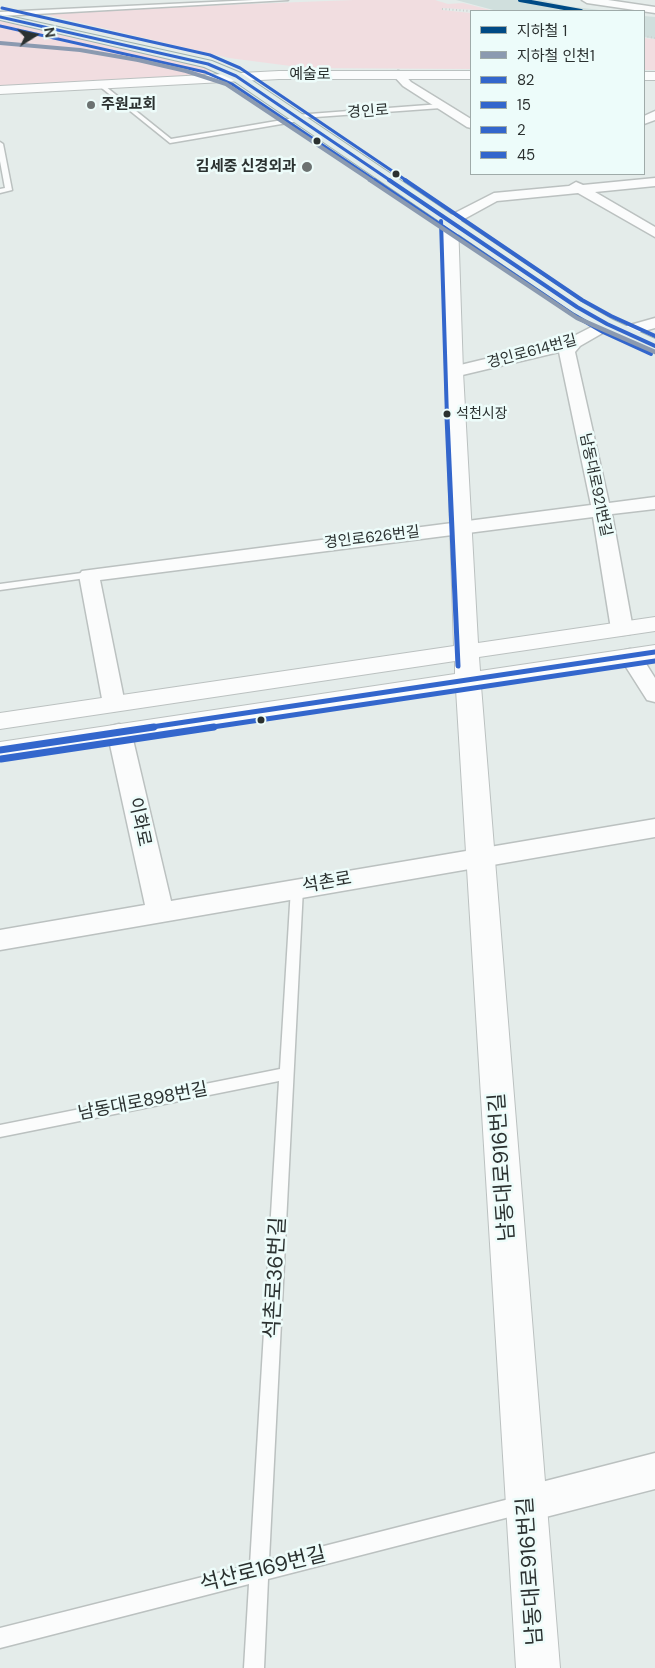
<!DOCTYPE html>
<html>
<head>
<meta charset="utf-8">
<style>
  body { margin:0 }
  #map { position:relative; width:655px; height:1668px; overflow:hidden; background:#e4ecea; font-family:"DM Sans","Noto Sans KR",sans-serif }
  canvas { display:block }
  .legend { position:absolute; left:470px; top:10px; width:175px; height:165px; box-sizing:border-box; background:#edfcfa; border:1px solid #9faba9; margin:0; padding:6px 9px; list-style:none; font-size:15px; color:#2b3130 }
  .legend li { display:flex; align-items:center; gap:10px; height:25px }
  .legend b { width:25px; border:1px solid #9faba9 }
  .north { position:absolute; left:10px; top:10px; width:50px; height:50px; -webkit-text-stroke:4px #edfcfa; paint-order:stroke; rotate:80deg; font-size:14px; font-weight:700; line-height:20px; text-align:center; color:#2b3130 }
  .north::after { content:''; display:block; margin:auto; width:18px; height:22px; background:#2b3130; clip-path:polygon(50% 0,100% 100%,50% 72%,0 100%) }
</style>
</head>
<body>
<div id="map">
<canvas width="655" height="1668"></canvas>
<ul class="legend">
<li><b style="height:6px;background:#004a85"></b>지하철 1</li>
<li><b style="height:6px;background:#8b9ab0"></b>지하철 인천1</li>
<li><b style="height:6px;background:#36c"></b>82</li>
<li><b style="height:6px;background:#36c"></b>15</li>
<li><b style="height:6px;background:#36c"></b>2</li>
<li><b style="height:6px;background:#36c"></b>45</li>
</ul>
<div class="north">N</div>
</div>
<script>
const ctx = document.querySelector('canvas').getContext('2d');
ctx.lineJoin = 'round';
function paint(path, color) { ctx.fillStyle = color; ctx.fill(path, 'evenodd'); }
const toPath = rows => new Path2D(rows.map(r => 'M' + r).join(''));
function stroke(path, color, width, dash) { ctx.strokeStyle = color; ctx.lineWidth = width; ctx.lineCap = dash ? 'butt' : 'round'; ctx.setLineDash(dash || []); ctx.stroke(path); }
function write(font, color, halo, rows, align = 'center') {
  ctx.font = font + ' "DM Sans","Noto Sans KR",sans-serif'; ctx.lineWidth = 5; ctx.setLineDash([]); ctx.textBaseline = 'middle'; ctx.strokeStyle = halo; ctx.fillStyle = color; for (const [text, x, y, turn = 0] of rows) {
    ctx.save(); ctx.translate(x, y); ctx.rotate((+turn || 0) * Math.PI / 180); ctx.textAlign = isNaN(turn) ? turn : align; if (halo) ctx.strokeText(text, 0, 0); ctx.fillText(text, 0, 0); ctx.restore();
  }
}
const built = toPath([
  [456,0,542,0,567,6,608,11,497,11],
  [644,16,655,17,655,39,644,37]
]);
const green = toPath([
  [354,0,435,0,448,4,463,3,494,11,442,8,442,10,471,13,471,69,306,68,229,58,35,12],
  [0,18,208,64,212,70,211,73,204,76,0,90],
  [644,38,655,39,655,70,644,70]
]);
const lane = toPath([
  [254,0,288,0,0,16,0,12,254,0],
  [100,82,171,139,294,118,296,115,441,104,444,106,441,108,302,118,299,121,170,143,98,85,100,82],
  [0,142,3,144,12,190,0,193,0,189,5,188,0,161,0,142],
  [89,572,93,573,93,577,0,590,0,584,89,572],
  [297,883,302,885,303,888,269,1560,521,1496,528,1498,530,1505,528,1512,521,1514,268,1579,264,1668,244,1668,249,1584,0,1648,0,1628,250,1565,279,1081,0,1137,0,1125,280,1069,291,888,292,885,297,883]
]);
const street = toPath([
  [582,0,608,0,655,7,655,13,587,3,582,0],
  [398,71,402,72,411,82,471,119,471,128,467,127,403,86,392,74,398,71],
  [655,111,655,120,644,124,644,116,655,111],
  [655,178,655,186,595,192,655,227,655,237,578,193,497,201,455,224,445,224,443,221,445,218,494,193,569,186,576,182,583,185,655,178],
  [655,318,655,328,622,337,616,335,614,332,616,329,655,318],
  [607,319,613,321,615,324,613,327,580,346,575,352,609,503,655,497,655,509,612,514,633,629,630,634,622,635,614,634,611,629,593,517,100,580,125,704,122,709,114,711,106,709,103,704,79,575,82,571,591,505,559,352,454,377,448,376,446,372,448,368,568,339,607,319],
  [630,649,638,651,655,678,655,702,647,700,619,656,622,651,630,649],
  [119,724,127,726,131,731,171,901,655,819,655,837,0,950,0,930,145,905,107,731,111,726,119,724],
  [655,1453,655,1489,526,1522,513,1517,508,1504,513,1491,526,1486,655,1453]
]);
const secondary = toPath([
  [279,71,471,71,471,79,279,79,0,94,0,86,279,71],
  [644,72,655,72,655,80,644,80,644,72],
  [450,216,456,218,458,221,463,372,478,643,655,617,655,631,479,657,480,671,655,645,655,659,481,686,560,1668,516,1668,456,689,0,758,0,742,455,674,455,661,0,729,0,713,454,646,445,372,442,221,444,218,450,216]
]);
const primary = toPath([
  [0,14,212,61,241,73,583,303,613,320,655,339,655,351,601,328,571,311,231,79,204,67,0,20,0,14]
]);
const rail = toPath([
  [442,9,471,11],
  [644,36,655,38]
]);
const bus1Far3 = toPath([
  [0,17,208,64,236,76,391,181]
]);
const bus1Far2 = toPath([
  [389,180,577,307,607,324,655,346]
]);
const bus1Far1 = toPath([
  [145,728,655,652]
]);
const bus1 = toPath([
  [0,750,154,727]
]);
const bus2Far2 = toPath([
  [0,26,205,72,232,84,376,181]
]);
const bus2Far1 = toPath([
  [374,180,572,314,603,332,651,354],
  [441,221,447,418]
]);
const bus2 = toPath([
  [447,417,458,666]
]);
const bus3Far1 = toPath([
  [2,8,210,55,240,68,407,181]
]);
const bus3 = toPath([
  [405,180,582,300,611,316,655,336]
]);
const bus4Far1 = toPath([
  [206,728,655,661]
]);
const bus4 = toPath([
  [1,759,214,727]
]);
const metro1 = toPath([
  [520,0,581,11]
]);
const metro2Far1 = toPath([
  [0,43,80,50,138,60,186,71,226,84,372,181]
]);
const metro2 = toPath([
  [370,180,577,318,655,352]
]);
const markers = [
  [91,105,5,"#6c7271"],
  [317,141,4.5,"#2b3130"],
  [307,167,6,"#6c7271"],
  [396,174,4.5,"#2b3130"],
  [447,414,4.5,"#2b3130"],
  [261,720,4.5,"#2b3130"]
];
const farBusnames = [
  ["석천시장",456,414]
];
const farStreetnames = [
  ["예술로",310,75],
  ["경인로",368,112,-4],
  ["경인로614번길",532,352,-15],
  ["남동대로921번길",595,485,78],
  ["경인로626번길",372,538,-7]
];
const farPoinames = [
  ["주원교회",101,105],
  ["김세중 신경외과",296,167,"right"]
];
const streetNames = [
  ["이화로",139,822,78],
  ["석촌로",327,883,-10],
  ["남동대로898번길",143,1102,-11]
];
const nearStreetnames = [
  ["남동대로916번길",503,1167,-94],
  ["석촌로36번길",276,1278,-87],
  ["석산로169번길",263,1570,-14],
  ["남동대로916번길",531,1571,-94]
];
paint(built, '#d0dfdd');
paint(green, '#f1dde0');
stroke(lane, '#bbc1c0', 3);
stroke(street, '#bbc1c0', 3);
stroke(secondary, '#bbc1c0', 2);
stroke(primary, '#9fb3b1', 2);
paint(lane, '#fbfcfc');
paint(street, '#fbfcfc');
paint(secondary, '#fbfcfc');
paint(primary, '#e2edec');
stroke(rail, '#cccfce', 2, [1, 2.5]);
stroke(bus1Far3, '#36c', 3);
stroke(bus1Far2, '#36c', 4);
stroke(bus1Far1, '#36c', 5);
stroke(bus1, '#36c', 7);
stroke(bus2Far2, '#36c', 3);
stroke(bus2Far1, '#36c', 4);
stroke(bus2, '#36c', 5);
stroke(bus3Far1, '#36c', 3);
stroke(bus3, '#36c', 4);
stroke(bus4Far1, '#36c', 5);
stroke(bus4, '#36c', 7);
stroke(metro1, '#004a85', 4);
stroke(metro2Far1, '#8b9ab0', 4);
stroke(metro2, '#8b9ab0', 4.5);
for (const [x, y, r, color] of markers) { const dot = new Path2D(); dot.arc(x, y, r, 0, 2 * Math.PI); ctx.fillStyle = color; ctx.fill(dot); stroke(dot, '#edfcfa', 2); }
write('14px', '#2b3130', '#edfcfa', farBusnames, 'left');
write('15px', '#2b3130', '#edfcfa', farStreetnames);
write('bold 15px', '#2b3130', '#edfcfa', farPoinames, 'left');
write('18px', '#2b3130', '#edfcfa', streetNames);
write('21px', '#2b3130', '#edfcfa', nearStreetnames);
</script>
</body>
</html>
